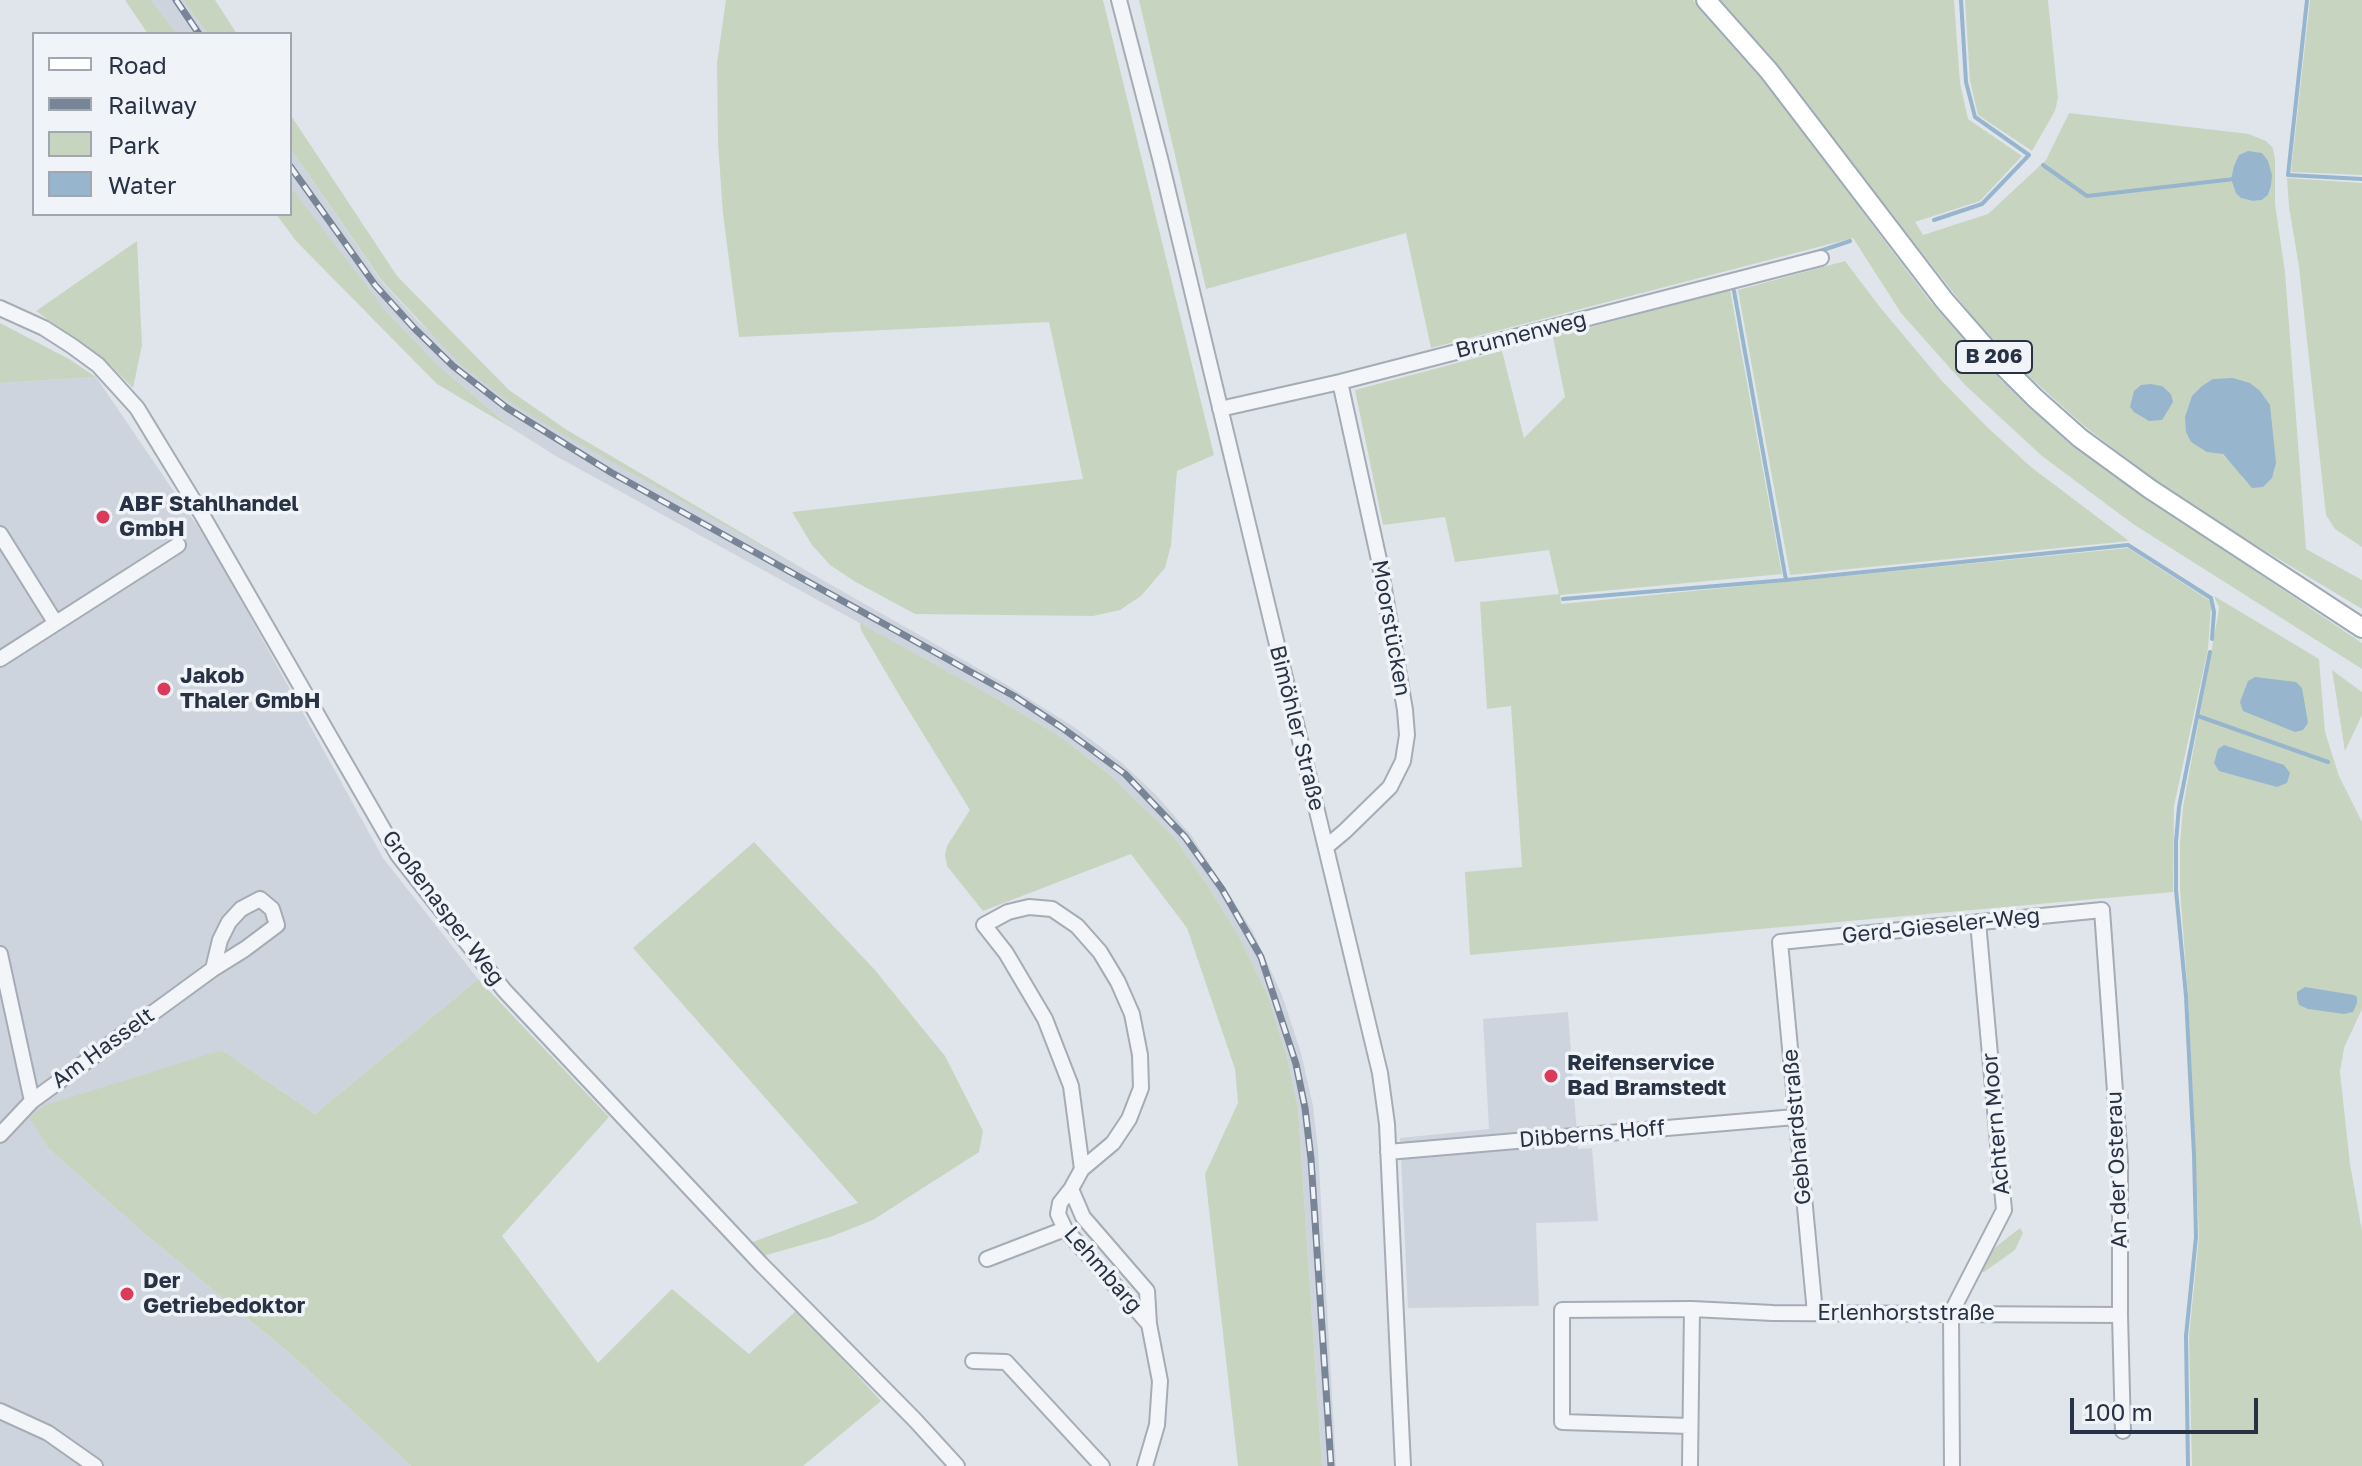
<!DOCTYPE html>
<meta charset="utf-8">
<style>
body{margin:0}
#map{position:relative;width:2362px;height:1466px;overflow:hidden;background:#e0e5eb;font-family:"Golos Text",sans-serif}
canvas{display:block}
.legend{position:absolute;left:32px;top:32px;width:260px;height:184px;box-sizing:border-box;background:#f0f4f8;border:2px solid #a0a7b0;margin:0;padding:10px 14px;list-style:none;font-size:24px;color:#273344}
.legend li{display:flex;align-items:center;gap:16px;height:40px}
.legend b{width:40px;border:2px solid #a0a7b0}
.scale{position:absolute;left:2070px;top:1398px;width:188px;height:36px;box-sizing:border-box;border:4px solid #273344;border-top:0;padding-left:10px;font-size:24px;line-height:28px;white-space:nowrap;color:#273344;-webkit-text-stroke:6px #f0f4f8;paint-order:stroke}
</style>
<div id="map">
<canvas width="2362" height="1466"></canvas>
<ul class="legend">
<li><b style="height:10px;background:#fff"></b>Road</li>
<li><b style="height:10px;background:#788596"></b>Railway</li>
<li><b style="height:22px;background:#c7d5c0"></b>Park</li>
<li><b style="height:22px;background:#98b5ce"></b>Water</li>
</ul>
<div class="scale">100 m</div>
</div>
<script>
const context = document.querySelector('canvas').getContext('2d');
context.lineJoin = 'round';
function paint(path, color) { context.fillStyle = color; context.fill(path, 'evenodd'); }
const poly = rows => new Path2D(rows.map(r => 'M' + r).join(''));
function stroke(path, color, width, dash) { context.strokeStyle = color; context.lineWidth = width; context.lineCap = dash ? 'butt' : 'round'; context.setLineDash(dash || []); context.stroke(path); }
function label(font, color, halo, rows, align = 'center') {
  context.font = font + ' "Golos Text",sans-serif'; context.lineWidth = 7; context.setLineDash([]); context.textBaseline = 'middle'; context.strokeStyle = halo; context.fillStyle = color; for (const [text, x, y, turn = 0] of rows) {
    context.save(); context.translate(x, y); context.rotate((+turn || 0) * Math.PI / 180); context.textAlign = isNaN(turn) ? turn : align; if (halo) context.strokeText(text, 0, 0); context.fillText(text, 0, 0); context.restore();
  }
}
paint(poly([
 [151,0,183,0,208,34,177,34],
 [290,148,382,282,420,323,506,400,1002,682,1074,727,1122,763,1156,795,1191,835,1252,930,1282,995,1301,1053,1313,1106,1318,1149,1336,1466,1322,1466,1298,1108,1287,1057,1269,998,1239,936,1207,884,1174,837,1109,774,1061,737,994,697,554,455,513,429,439,366,385,310,358,278,290,186],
 [96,377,211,546,383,858,478,979,315,1114,222,1050,30,1117,48,1148,145,1234,293,1356,411,1466,0,1466,0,383],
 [1568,1012,1578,1149,1592,1148,1598,1221,1536,1223,1539,1306,1408,1308,1400,1138,1489,1129,1483,1019]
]), '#ced4dd');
paint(poly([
 [125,0,151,0,177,34,148,34],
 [183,0,215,0,237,34,208,34],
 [726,0,1103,0,1214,455,1177,471,1171,545,1165,568,1141,596,1120,610,1093,616,915,614,854,581,830,565,812,545,792,512,1083,479,1049,322,739,337,723,214,718,144,717,63],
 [1139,0,1693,0,1758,73,1929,300,2001,380,2083,453,2127,485,2362,643,2362,669,2133,524,2042,456,1965,385,1901,313,1853,238,1431,348,1406,233,1206,289],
 [1717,0,1954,0,1960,83,1968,119,2022,156,1980,201,1915,222,1923,235,1988,214,2046,160,2069,113,2249,134,2266,141,2273,148,2275,160,2275,204,2285,272,2306,549,2362,580,2362,609,2207,516,2152,478,2083,425,2032,379,1978,324,1761,48],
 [2249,151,2271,186,2268,195,2262,200,2253,201,2241,198,2231,180,2234,166,2240,155],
 [2202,386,2246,483,2240,472,2222,454],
 [1965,0,2048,0,2058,98,2055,111,2032,151,1978,115,1970,81],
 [2310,0,2362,0,2362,175,2291,172],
 [290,114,397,276,509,390,567,430,817,577,564,435,506,400,459,363,382,281,290,148],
 [2287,178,2362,183,2362,547,2335,529,2326,515,2299,267,2289,207],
 [290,186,385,310,439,366,513,429,437,384,296,241,276,214,290,214],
 [137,241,142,345,133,388,105,360,36,311],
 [1845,261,1879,306,1941,380,1987,427,2031,467,2129,541,1790,575,1738,290],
 [1730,290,1782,574,1560,595,1561,604,2128,548,2209,600,2211,606,2208,649,2174,806,2173,892,1470,955,1465,872,1522,867,1511,706,1487,709,1480,602,1559,594,1549,550,1455,562,1445,517,1383,525,1355,390,1502,351,1524,438,1565,397,1553,337],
 [0,323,69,359,96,377,0,383],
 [2214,596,2319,659,2325,732,2339,776,2362,822,2362,1009,2344,1048,2340,1072,2350,1164,2362,1231,2362,1466,2192,1466,2189,1337,2199,1236,2188,996,2180,889,2180,844,2183,807,2218,615,2219,607],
 [860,623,994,697,1061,737,1109,774,1174,837,1207,884,1239,936,1269,998,1287,1057,1298,1108,1322,1466,1238,1466,1205,1174,1238,1103,1235,1069,1187,928,1131,854,983,911,947,866,945,855,947,846,970,810,898,693,861,630],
 [2332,670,2362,692,2362,715,2345,751],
 [754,842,874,969,945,1056,983,1131,979,1152,873,1220,830,1237,763,1256,750,1243,858,1203,633,948],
 [478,979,609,1117,502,1236,598,1363,672,1289,749,1354,797,1310,881,1401,803,1466,411,1466,293,1356,145,1234,48,1148,29,1117,46,1105,222,1050,315,1114],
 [2020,1228,2023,1233,2015,1250,1984,1272,1977,1270,1984,1256]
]), '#c7d5c0');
paint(poly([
 [2248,151,2262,153,2268,161,2272,175,2271,186,2268,195,2262,200,2253,201,2241,198,2236,193,2231,179,2234,166,2239,155],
 [2233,378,2250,383,2260,391,2270,405,2276,463,2272,478,2263,487,2252,488,2223,454,2207,452,2191,442,2186,432,2185,417,2192,396,2202,386,2213,379],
 [2151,384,2162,386,2171,394,2173,402,2162,420,2149,421,2134,412,2130,407,2134,391,2141,385],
 [2255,677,2296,682,2302,688,2308,723,2303,730,2295,732,2243,711,2240,702,2248,681],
 [2224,745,2284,765,2290,773,2287,783,2277,787,2219,771,2214,763,2218,749],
 [2305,987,2354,995,2357,997,2357,1003,2353,1012,2344,1014,2308,1009,2299,1005,2297,998,2297,992]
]), '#98b5ce');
stroke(poly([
 [2307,0,2288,175,2362,179],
 [2043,165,2087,196,2234,179],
 [1934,220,1982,204,2029,155,1975,117,1966,82,1961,0],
 [1814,253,1850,241],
 [1734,291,1786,580],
 [1563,599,1786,580,2128,545,2211,598,2214,612,2212,639],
 [2198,716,2328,762],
 [2188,1466,2186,1336,2196,1237,2194,1155,2186,996,2176,890,2176,841,2179,807,2210,652]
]), '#98b5ce', 4);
const minor = poly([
 [1119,0,1161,162,1380,1073,1387,1124,1403,1466],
 [0,308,44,328,72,346,98,365,137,408,201,513,398,855,504,990,761,1264,915,1420,957,1466],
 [1220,409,1340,382,1821,258],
 [0,534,55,622],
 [0,659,178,545],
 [1326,847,1345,831,1390,787,1403,761,1407,735,1405,710,1379,560,1340,382],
 [0,954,32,1101],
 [0,1135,32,1101,213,969,220,940,229,922,241,909,260,899,272,909,277,925,245,949,213,969],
 [1388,1152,1795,1117],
 [1071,1189,1082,1169,1113,1143,1129,1119,1141,1088,1140,1055,1132,1014,1118,982,1100,952,1077,926,1052,909,1029,907,1008,912,984,925,1006,953,1045,1019,1071,1086,1082,1169],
 [987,1259,1065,1229],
 [1815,1313,1780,942,2102,910,2120,1161,2120,1315,2123,1431],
 [973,1361,1006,1362,1102,1466],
 [0,1411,48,1433,95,1466],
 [1690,1426,1562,1422,1562,1310,1692,1309,1773,1313,2120,1315],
 [1145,1466,1157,1425,1160,1381,1149,1324,1147,1291,1083,1217,1071,1189,1060,1203,1058,1214,1065,1229,1149,1324],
 [1690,1466,1692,1309],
 [1952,1466,1951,1313,2004,1210,1978,922]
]);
const major = poly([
 [1706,0,1769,71,1944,300,1992,355,2035,398,2080,438,2150,489,2362,628]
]);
stroke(minor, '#a5acb6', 18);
stroke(major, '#9eaab7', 22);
stroke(minor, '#f3f5f8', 14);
stroke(major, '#fff', 18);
const rail = poly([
 [176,0,199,34],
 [290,166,375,285,414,328,453,366,507,408,612,473,1014,696,1061,727,1125,774,1185,837,1222,889,1261,957,1296,1064,1305,1108,1311,1159,1331,1466]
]);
stroke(rail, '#788596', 7);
stroke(rail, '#f0f4f8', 4, [12]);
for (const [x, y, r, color] of [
 [103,517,8,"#db3a5a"],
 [164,689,8,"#db3a5a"],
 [1551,1076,8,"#db3a5a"],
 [127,1294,8,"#db3a5a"]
]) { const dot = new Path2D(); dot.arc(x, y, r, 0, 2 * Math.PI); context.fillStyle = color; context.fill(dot); stroke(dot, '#f0f4f8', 3); }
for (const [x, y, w] of [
 [1994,357,76]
]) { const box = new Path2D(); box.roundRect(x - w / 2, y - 16, w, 32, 6); context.fillStyle = '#f0f4f8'; context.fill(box); stroke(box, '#273344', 2); }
label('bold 20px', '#273344', null, [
 ["B 206",1994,357]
]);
label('22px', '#273344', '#f0f4f8', [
 ["Brunnenweg",1521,335,-14],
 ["Moorstücken",1391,628,80],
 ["Bimöhler Straße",1297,728,76],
 ["Großenasper Weg",443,908,53],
 ["Gerd-Gieseler-Weg",1941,926,-6],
 ["Am Hasselt",103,1048,-36],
 ["Achtern Moor",1996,1124,-95],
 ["Gebhardstraße",1797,1127,-95],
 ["Dibberns Hoff",1592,1134,-5],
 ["An der Osterau",2117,1170,-92],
 ["Lehmbarg",1103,1270,49],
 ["Erlenhorststraße",1906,1313]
]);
label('bold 22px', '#273344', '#f0f4f8', [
 ["ABF Stahlhandel",119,504],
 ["GmbH",119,529],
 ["Jakob",180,676],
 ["Thaler GmbH",180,701],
 ["Reifenservice",1567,1063],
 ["Bad Bramstedt",1567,1088],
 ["Der",143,1281],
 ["Getriebedoktor",143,1306]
], 'left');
</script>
